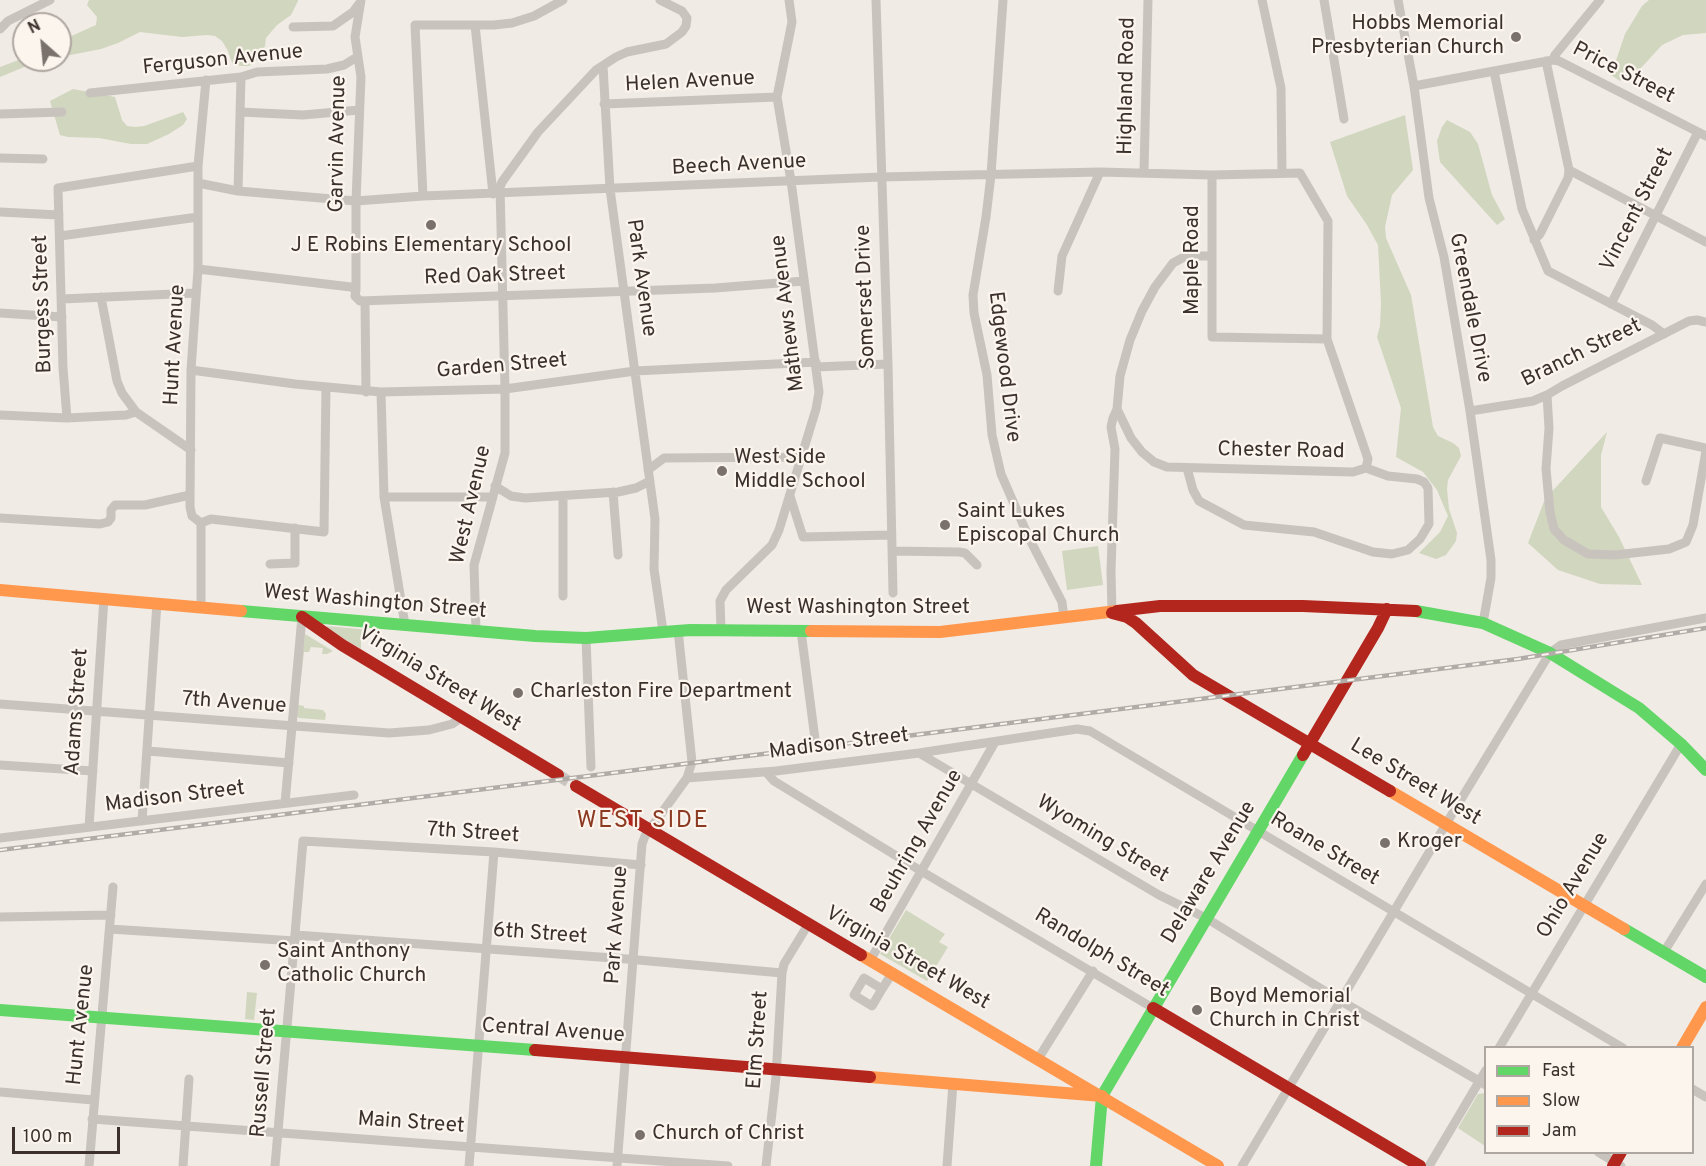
<!DOCTYPE html>
<style>
body{margin:0}
#map{position:relative;width:1706px;height:1166px;overflow:hidden;background:#f0ebe5;font-family:Overpass,sans-serif}
canvas{display:block}
.legend{position:absolute;left:1484px;top:1046px;width:210px;height:108px;box-sizing:border-box;background:#fbf5ee;border:2px solid #aea6a0;margin:0;padding:8px 10px;list-style:none;font-size:18px;color:#3b302b}
.legend li{display:flex;align-items:center;gap:12px;height:30px}
.legend b{width:30px;border:2px solid #aea6a0}
.north{position:absolute;left:12px;top:12px;width:60px;height:60px;box-sizing:border-box;background:#fbf5ee;border:2px solid #aea6a0;border-radius:50%;rotate:333deg;font-size:16px;font-weight:700;line-height:24px;text-align:center;color:#3b302b}
.north::after{content:'';display:block;margin:auto;width:21px;height:27px;background:#7a716c;clip-path:polygon(50% 0,100% 100%,50% 72%,0 100%)}
.scale{position:absolute;left:12px;top:1127px;width:108px;height:27px;box-sizing:border-box;border:3px solid #3b302b;border-top:0;padding-left:8px;font-size:18px;line-height:21px;white-space:nowrap;color:#3b302b;-webkit-text-stroke:4px #fbf5ee;paint-order:stroke}
</style>
<div id="map">
<canvas width="1706" height="1166"></canvas>
<ul class="legend">
<li><b style="height:8px;background:#63d668"></b>Fast</li>
<li><b style="height:8px;background:#ff974d"></b>Slow</li>
<li><b style="height:8px;background:#b3261e"></b>Jam</li>
</ul>
<div class="north">N</div>
<div class="scale">100 m</div>
</div>
<script>
const context = document.querySelector('canvas').getContext('2d');
context.lineJoin = 'round';
function paint(path, color) { context.fillStyle = color; context.fill(path, 'evenodd'); }
const poly = rows => new Path2D(rows.map(r => 'M' + r).join(''));
function stroke(path, color, width, dash) { context.strokeStyle = color; context.lineWidth = width; context.lineCap = dash ? 'butt' : 'round'; context.setLineDash(dash || []); context.stroke(path); }
function label(font, color, halo, rows, align = 'center') {
  context.font = font + ' Overpass,sans-serif'; context.lineWidth = 4.5; context.setLineDash([]); context.textBaseline = 'middle'; context.strokeStyle = halo; context.fillStyle = color; for (const [text, x, y, turn = 0] of rows) {
    context.save(); context.translate(x, y); context.rotate((+turn || 0) * Math.PI / 180); context.textAlign = isNaN(turn) ? turn : align; if (halo) context.strokeText(text, 0, 0); context.fillText(text, 0, 0); context.restore();
  }
}
paint(poly([
 [89,0,298,0,298,1,291,15,277,25,266,38,265,46,256,61,249,66,241,66,233,65,227,49,222,41,215,36,207,35,182,37,140,32,118,43,101,49,60,57,60,41,96,25,97,17,87,5],
 [1649,0,1706,0,1706,33,1683,35,1662,45,1640,69,1620,81,1611,75,1625,34,1642,6],
 [24,58,24,60,41,60,0,77,0,67],
 [73,89,115,97,122,120,127,126,135,127,144,126,183,112,187,119,183,125,169,134,147,144,131,144,99,138,68,137,60,135,50,101],
 [1405,115,1413,170,1392,195,1385,227,1386,238,1411,295,1433,427,1438,436,1453,443,1459,448,1461,456,1448,480,1447,489,1449,509,1457,533,1456,541,1446,555,1436,559,1419,553,1440,532,1448,516,1437,490,1423,472,1396,457,1401,408,1377,337,1380,326,1381,303,1378,245,1367,225,1347,196,1330,142],
 [1447,120,1470,132,1478,144,1492,195,1505,219,1497,225,1440,162,1437,141,1442,127],
 [1607,432,1601,455,1601,507,1619,537,1642,585,1600,584,1558,570,1528,543,1545,499],
 [1098,546,1103,585,1067,590,1062,551],
 [327,626,369,630,361,638,361,649,326,628],
 [305,634,333,651,327,654,322,654,323,648,311,647,309,652,304,652,298,705,304,706,304,708,323,710,326,714,325,720,299,718,296,716],
 [906,910,945,934,939,942,948,947,927,981,880,954],
 [247,992,257,993,254,1020,245,1019],
 [1485,1093,1486,1093,1485,1146,1458,1128,1478,1094]
]), '#d1d6bf');
stroke(poly([
 [558,775,576,786]
]), '#ccc6c0', 12, [12, 6]);
stroke(poly([
 [876,0,888,364,893,593],
 [1003,0,991,175,986,217,973,295,974,313,987,375,992,435,1001,474,1029,538,1062,602,1064,618],
 [1262,0,1281,88,1282,173],
 [1324,0,1344,119],
 [1398,0,1414,86,1429,198,1444,257,1470,411,1491,560,1491,578,1483,623],
 [475,25,493,194],
 [293,27,333,26,353,12,359,4],
 [0,29,8,21,50,0],
 [1553,60,1555,55,1600,0],
 [603,66,610,189,655,519,654,569,663,631],
 [1494,71,1522,209,1548,271,1652,325,1664,334],
 [1414,86,1553,60,1559,61,1706,136],
 [90,93,241,77,257,72,327,69,344,65,357,57],
 [604,104,777,97],
 [240,112,303,115,359,110],
 [0,114,62,112],
 [0,158,43,159],
 [1569,170,1706,242],
 [1144,172,1148,0],
 [1212,175,1212,337,1327,339],
 [198,183,238,191,356,201,423,196,881,177,1100,172,1212,175,1300,173,1328,221,1327,339,1368,459,1366,468],
 [238,191,241,77],
 [423,196,415,25,494,25,512,23,534,16,563,0],
 [0,212,59,215],
 [60,236,198,217],
 [1534,240,1540,234,1568,178,1569,170,1546,61],
 [198,269,351,287,356,290,355,296,360,301,715,288,804,281],
 [356,290,356,201,361,77,355,37,361,0],
 [1058,291,1062,256,1100,172],
 [101,297,117,381,122,393,136,412,191,450],
 [62,299,196,293],
 [365,301,366,392],
 [1611,304,1698,132],
 [0,313,62,317],
 [816,367,888,364],
 [191,370,295,384,381,392,505,389,635,371,816,362],
 [381,392,384,497,405,625],
 [1547,395,1549,428,1546,469,1550,512,1554,529,1564,540,1588,554,1615,555,1669,549,1686,542,1693,525,1706,451],
 [1117,409,1131,438,1142,452,1154,462,1167,467,1353,472,1366,468],
 [1470,411,1533,401,1547,395,1562,386,1689,321,1697,320,1706,322],
 [0,415,67,418,126,415,136,412],
 [67,418,63,368,58,188,198,166],
 [1187,468,1193,490,1199,501,1244,525,1314,532,1373,552,1392,554,1408,550,1420,539,1429,524,1428,488,1424,482,1417,479,1388,476,1366,468],
 [648,470,664,458,801,457],
 [1646,481,1660,438,1706,448],
 [495,486,511,496,525,498,618,492,636,488,650,481],
 [613,492,618,555],
 [563,496,563,596],
 [790,496,803,537,891,535],
 [384,497,491,497],
 [0,518,100,524,108,522,111,518,111,510,115,505,145,505,190,495],
 [201,523,211,519,324,532,326,387],
 [892,551,959,552,965,553,977,565],
 [270,564,295,563,295,528],
 [201,608,201,523,192,516,190,507,191,370,198,269,198,166,206,80],
 [1112,613,1111,571,1115,449,1111,427,1113,418,1117,409,1120,376,1130,340,1142,311,1155,287,1173,263,1186,256,1212,256],
 [721,629,720,601,726,590,772,545,779,530,816,409,819,392,791,181,777,97,792,22,789,0],
 [476,631,474,565,505,453,505,389,500,187,502,182,538,132,596,70,616,57,627,52,666,44,682,32,686,26,687,18,682,11,660,0],
 [801,631,815,739],
 [586,638,591,767],
 [0,704,389,733,429,730,452,724,462,717],
 [148,751,289,763],
 [919,753,1159,895,1206,918,1341,1001,1486,1085],
 [0,765,93,771],
 [766,772,774,781,921,871,1153,1008],
 [687,778,776,771,919,753,1077,729,1090,731,1623,1048],
 [285,803,302,617],
 [142,821,157,603],
 [89,827,104,598],
 [0,838,354,795],
 [0,917,111,915],
 [110,929,295,941],
 [296,935,627,959,782,973],
 [1664,952,1706,884],
 [871,959,995,742],
 [882,989,864,978,854,995,872,1006,882,989,893,972],
 [1499,1048,1681,744],
 [1038,1059,1093,971],
 [1692,1089,1706,1097],
 [0,1092,93,1100],
 [92,1119,728,1166],
 [1598,1152,1621,1166],
 [89,1166,113,887],
 [183,1166,189,1079],
 [275,1166,303,841,494,852,641,865],
 [469,1166,494,852],
 [617,1166,642,844,645,836,687,778,692,762,678,630],
 [766,1166,776,1077,782,973,784,964,809,923],
 [947,1166,953,1083],
 [1242,1166,1446,824,1550,653,1561,645,1706,618],
 [1429,1166,1486,1070]
]), '#c9c3be', 9);
stroke(poly([
 [241,611,535,636,586,638,690,630,811,631],
 [1416,611,1483,623,1550,653,1639,708,1681,744,1706,770],
 [1624,929,1706,977],
 [0,1010,535,1050],
 [1096,1166,1102,1096,1303,755]
]), '#63d668', 12);
stroke(poly([
 [0,590,241,611],
 [811,631,940,632,1117,611],
 [1390,791,1624,929],
 [861,955,1218,1166],
 [1682,1048,1706,1007],
 [870,1077,1102,1096]
]), '#ff974d', 12);
stroke(poly([
 [1117,611,1160,606,1303,606,1416,611],
 [1112,613,1127,617,1136,623,1193,675,1390,791],
 [302,617,342,645,558,775],
 [1303,755,1378,628,1387,609],
 [576,786,861,955],
 [1153,1008,1420,1166],
 [535,1050,870,1077],
 [1613,1166,1621,1152]
]), '#b3261e', 12);
const rail = poly([
 [0,850,1518,659,1706,628]
]);
stroke(rail, '#b1aca8', 4.5);
stroke(rail, '#fbf5ee', 2, [7]);
for (const [x, y, r, color] of [
 [1516,37,6,"#7a716c"],
 [431,225,6,"#7a716c"],
 [722,471,6,"#7a716c"],
 [945,525,6,"#7a716c"],
 [518,693,6,"#7a716c"],
 [1385,843,6,"#7a716c"],
 [265,965,6,"#7a716c"],
 [1197,1010,6,"#7a716c"],
 [640,1135,6,"#7a716c"]
]) { const dot = new Path2D(); dot.arc(x, y, r, 0, 2 * Math.PI); context.fillStyle = color; context.fill(dot); stroke(dot, '#fbf5ee', 2); }
label('21px', '#3b302b', '#fbf5ee', [
 ["Hobbs Memorial",1504,25,"right"],
 ["Presbyterian Church",1504,49,"right"],
 ["J E Robins Elementary School",431,247,"center"],
 ["West Side",734,459],
 ["Middle School",734,483],
 ["Saint Lukes",957,513],
 ["Episcopal Church",957,537],
 ["Charleston Fire Department",530,693],
 ["Kroger",1397,843],
 ["Saint Anthony",277,953],
 ["Catholic Church",277,977],
 ["Boyd Memorial",1209,998],
 ["Church in Christ",1209,1022],
 ["Church of Christ",652,1135]
], 'left');
label('21px', '#3b302b', '#fbf5ee', [
 ["Ferguson Avenue",223,61,-6],
 ["Price Street",1623,74,27],
 ["Helen Avenue",690,83,-3],
 ["Highland Road",1128,86,-89],
 ["Garvin Avenue",339,144,-89],
 ["Beech Avenue",739,166,-3],
 ["Vincent Street",1638,210,-63],
 ["Maple Road",1194,260,-90],
 ["Red Oak Street",495,277,-2],
 ["Park Avenue",640,278,82],
 ["Somerset Drive",867,297,-92],
 ["Burgess Street",44,304,-92],
 ["Greendale Drive",1469,308,79],
 ["Mathews Avenue",789,313,-97],
 ["Hunt Avenue",176,345,-87],
 ["Branch Street",1582,354,-26],
 ["Garden Street",502,367,-5],
 ["Edgewood Drive",1003,367,83],
 ["Chester Road",1281,452,1],
 ["West Avenue",472,505,-77],
 ["West Washington Street",375,603,5],
 ["West Washington Street",858,609],
 ["Virginia Street West",439,680,31],
 ["7th Avenue",234,704,4],
 ["Adams Street",78,712,-86],
 ["Madison Street",839,745,-7],
 ["Lee Street West",1415,783,31],
 ["Madison Street",175,798,-7],
 ["7th Street",473,834,4],
 ["Wyoming Street",1102,840,31],
 ["Beuhring Avenue",918,842,-60],
 ["Roane Street",1324,850,31],
 ["Delaware Avenue",1210,873,-59],
 ["Ohio Avenue",1574,886,-59],
 ["Park Avenue",618,925,-86],
 ["6th Street",540,935,4],
 ["Randolph Street",1101,954,31],
 ["Virginia Street West",907,959,30],
 ["Hunt Avenue",82,1025,-84],
 ["Central Avenue",553,1032,4],
 ["Elm Street",759,1040,-86],
 ["Russell Street",265,1073,-85],
 ["Main Street",411,1124,4]
]);
context.letterSpacing = '1.5px';
label('24px', '#8c3b22', '#fbf5ee', [
 ["WEST SIDE",643,822]
]);
context.letterSpacing = '0px';
</script>
